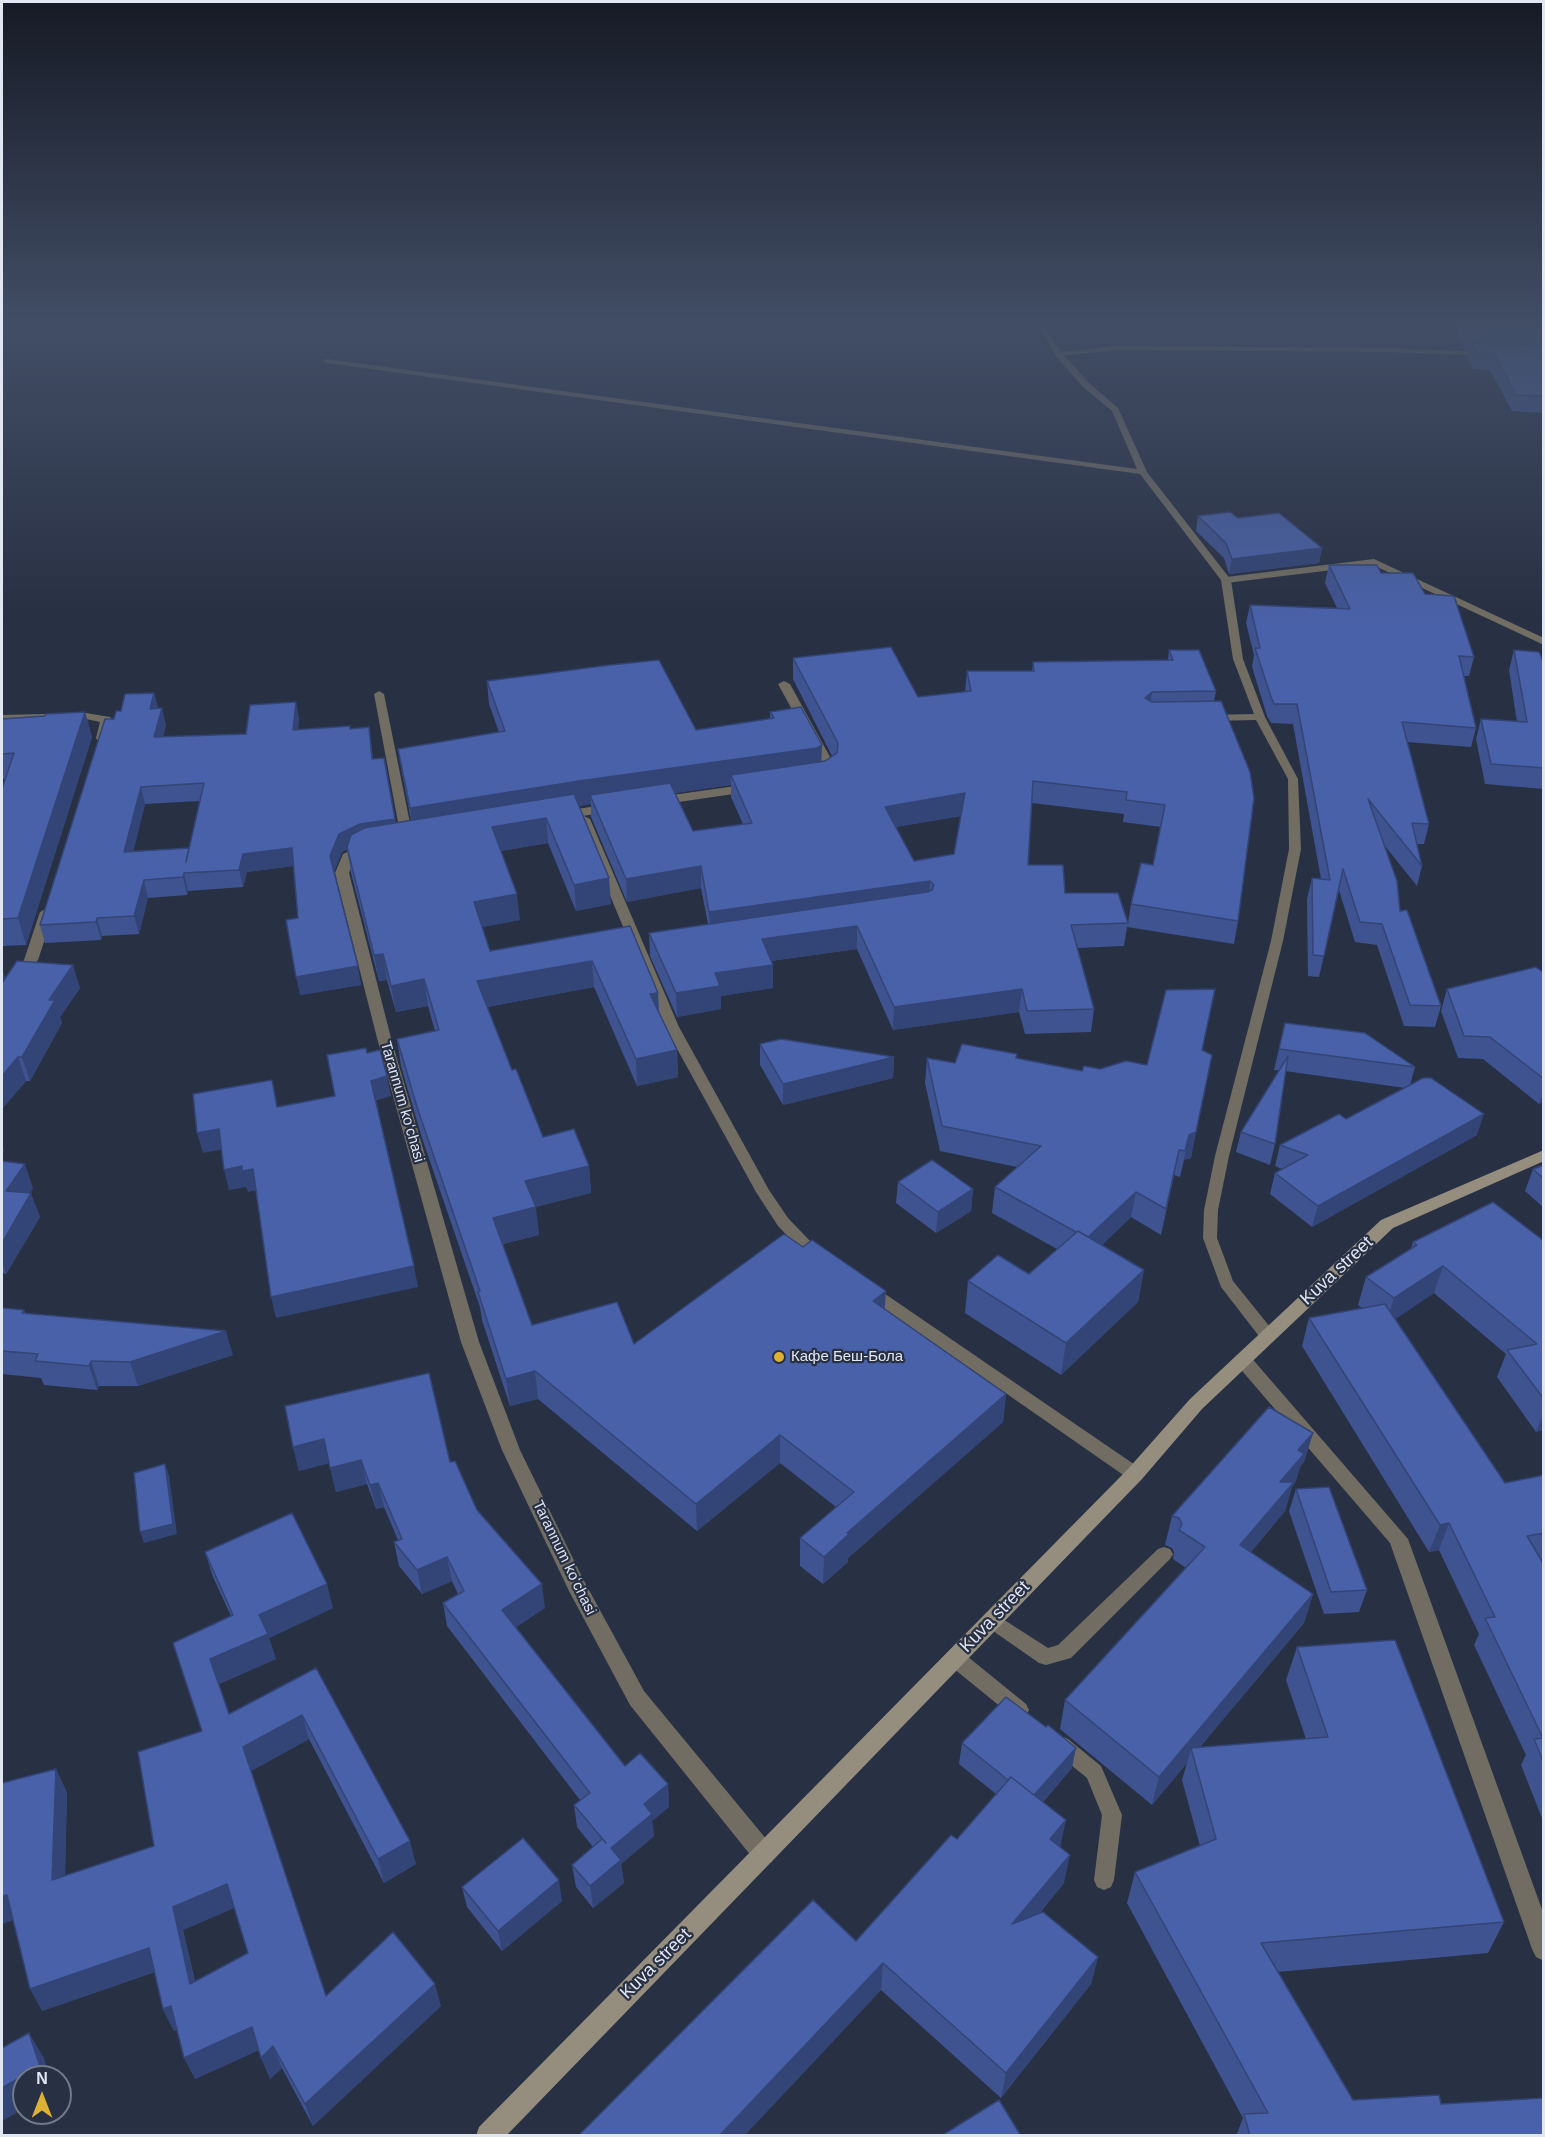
<!DOCTYPE html>
<meta charset="utf-8">
<style>
body{margin:0}
#map{position:relative;width:1545px;height:2137px;overflow:hidden;background:#283043;font-family:Helvetica,sans-serif}
canvas{display:block}
.frame{position:absolute;inset:0;border:3px solid #e1e6f3;pointer-events:none}
.north{position:absolute;left:12px;top:2065px;width:60px;height:60px;box-sizing:border-box;background:#283043;border:2px solid #727989;border-radius:50%;rotate:0deg;font-size:16px;font-weight:700;line-height:24px;text-align:center;color:#e1e6f3}
.north::after{content:'';display:block;margin:auto;width:21px;height:27px;background:#ddb133;clip-path:polygon(50% 0,100% 100%,50% 72%,0 100%)}
</style>
<div id="map">
<canvas width="1545" height="2137"></canvas>
<div class="frame"></div>
<div class="north">N</div>
</div>
<script>
const context = document.querySelector('canvas').getContext('2d');
context.lineJoin = 'round';
const poly = rows => new Path2D(rows.map(r => 'M' + r).join(''));
function paint(path, color) { context.fillStyle = color; context.fill(path, 'evenodd'); }
function stroke(path, color, width, dash) { context.strokeStyle = color; context.lineWidth = width; context.lineCap = dash ? 'butt' : 'round'; context.setLineDash(dash || []); context.stroke(path); }
function label(font, color, halo, rows, align = 'center') {
  context.font = font + ' Helvetica,sans-serif'; context.lineWidth = 4.5; context.setLineDash([]); context.textBaseline = 'middle'; context.strokeStyle = halo; context.fillStyle = color; for (const [text, x, y, turn = 0] of rows) {
    context.save(); context.translate(x, y); context.rotate((+turn || 0) * Math.PI / 180); context.textAlign = isNaN(turn) ? turn : align; if (halo) context.strokeText(text, 0, 0); context.fillText(text, 0, 0); context.restore();
  }
}
paint(poly([
 [1036,323,1042,323,1062,353,1089,383,1118,408,1147,472,1231,580,1243,659,1265,717,1298,779,1301,849,1283,941,1229,1156,1218,1210,1217,1238,1233,1281,1274,1332,1276,1336,1274,1340,1268,1342,1262,1340,1221,1287,1203,1238,1204,1210,1215,1156,1271,941,1289,849,1288,779,1256,720,1208,721,1203,718,1208,715,1254,714,1233,659,1221,580,1140,474,327,363,323,361,327,359,1137,469,1112,411,1083,387,1056,356,1036,323],
 [379,691,384,694,413,838,407,841,401,838,374,694,379,691],
 [584,816,590,819,679,1027,769,1190,788,1218,811,1242,825,1252,828,1256,825,1260,815,1260,801,1250,778,1226,756,1192,665,1027,578,819,584,816],
 [870,1285,875,1287,1141,1469,1144,1474,1141,1479,1135,1481,1129,1479,865,1295,862,1291,865,1287,870,1285],
 [1164,1547,1170,1549,1173,1554,1170,1559,1071,1658,1046,1665,1039,1663,986,1626,983,1620,986,1614,992,1612,1048,1648,1058,1645,1158,1549,1164,1547],
 [955,1650,962,1652,1026,1704,1029,1710,1026,1716,1019,1719,1012,1716,948,1664,946,1658,948,1652,955,1650],
 [1061,1736,1068,1739,1101,1766,1122,1815,1114,1880,1111,1887,1104,1890,1097,1887,1094,1880,1102,1815,1087,1778,1054,1751,1051,1745,1054,1739,1061,1736]
]), '#716d62');
paint(poly([
 [1116,346,1388,348,1490,352,1494,354,1490,356,1388,352,1116,350,1059,356,1055,354,1059,352,1116,346],
 [1374,559,1544,638,1544,645,1373,565,1226,583,1221,580,1226,577,1374,559],
 [784,681,790,684,835,766,836,771,828,779,820,779,818,776,824,770,823,766,778,684,784,681],
 [86,713,110,717,112,719,106,741,98,741,96,738,100,722,86,719,2,721,2,715,86,713],
 [750,784,756,788,754,791,658,805,652,801,658,797,750,784],
 [611,804,617,808,615,811,563,819,557,815,563,811,611,804],
 [365,844,371,848,354,859,349,873,391,1038,479,1342,520,1450,583,1579,644,1691,772,1846,775,1854,772,1862,764,1865,756,1862,630,1705,569,1591,502,1450,461,1342,377,1038,335,873,343,854,365,844],
 [47,908,54,912,38,960,7,1005,2,1006,2,992,24,960,40,912,47,908],
 [1243,1353,1249,1355,1408,1539,1544,1915,1544,1961,1536,1957,1532,1949,1390,1543,1237,1365,1234,1360,1237,1355,1243,1353]
]), '#716d62');
paint(poly([
 [1544,1150,1544,1161,1393,1228,1202,1409,1142,1479,506,2136,476,2136,479,2127,1128,1469,1190,1399,1381,1220,1544,1150]
]), '#958e7e');
paint(poly([
 [1454,323,1544,323,1544,413,1512,411,1490,370,1473,369,1468,358,1470,350,1465,350],
 [1198,516,1238,518,1322,548,1319,563,1229,574,1224,558,1196,531],
 [1329,565,1381,573,1425,594,1474,657,1469,676,1464,676,1476,728,1471,747,1407,742,1429,824,1424,844,1417,844,1422,866,1417,886,1385,846,1400,911,1441,1006,1435,1027,1404,1026,1377,945,1355,942,1339,890,1319,977,1308,976,1307,899,1312,878,1321,879,1293,724,1271,723,1267,716,1252,667,1254,655,1246,623,1250,605,1337,608,1325,583],
 [1169,650,1216,691,1214,701,1238,921,1234,944,1127,927,1124,946,1077,948,1094,1009,1091,1032,1025,1034,1019,1012,893,1030,857,949,771,961,773,988,721,996,721,1009,677,1017,650,956,649,933,708,924,701,888,627,902,591,817,591,804,579,806,611,904,576,911,548,843,501,851,520,920,482,927,490,951,630,926,658,993,659,1013,677,1050,678,1077,637,1086,594,987,487,1007,512,1070,543,1137,589,1166,591,1193,535,1207,539,1235,503,1244,532,1325,634,1344,885,1309,1006,1394,1003,1422,848,1558,848,1562,823,1584,800,1566,800,1538,836,1507,780,1463,697,1531,538,1399,510,1406,482,1320,480,1307,422,1138,401,1066,397,1039,435,1031,428,1006,396,1012,387,980,379,981,351,873,347,849,342,852,334,872,361,985,300,995,298,918,293,866,247,872,243,887,188,891,187,895,148,898,139,934,102,936,101,940,45,943,40,925,121,711,154,693,158,708,166,725,163,737,246,734,299,718,298,730,350,729,369,727,373,759,396,823,411,820,402,773,398,749,499,732,489,704,487,681,696,730,770,719,770,712,822,762,825,761,832,756,793,679,793,658,918,697,965,692,967,671,1032,671,1033,662,1168,660],
 [731,785,731,797,743,824,693,831,675,793],
 [200,801,189,848,133,851,145,804],
 [1032,803,1124,814,1123,822,1161,827,1153,865,1131,904,1128,923,1065,893,1028,865],
 [961,816,954,854,914,861,896,827],
 [1514,650,1544,664,1544,789,1485,784,1476,739,1481,719,1517,722,1509,670],
 [85,712,92,737,26,945,2,946,2,789,5,779,2,779,2,719,45,716],
 [2,968,5,978,80,988,60,1017,62,1023,30,1081,26,1081,2,1109],
 [1544,973,1544,1102,1539,1104,1483,1059,1458,1058,1441,1011,1447,989],
 [1285,1023,1415,1067,1410,1085,1477,1135,1312,1227,1270,1194,1275,1173,1282,1169,1275,1166,1280,1145,1346,1119,1405,1088,1285,1071,1275,1144,1270,1165,1236,1152,1241,1132,1279,1070,1274,1070],
 [760,1044,894,1057,893,1078,783,1105,760,1065],
 [1203,1050,1191,1158,1184,1160,1180,1177,1174,1175,1161,1235,1131,1217,1102,1245,1144,1270,1138,1302,1061,1375,965,1313,968,1281,1029,1274,1057,1249,992,1213,995,1187,1017,1167,940,1151,925,1083,927,1058,955,1063,1017,1054,1017,1058,1082,1071,1147,1065],
 [2,1161,33,1188,30,1193,40,1217,6,1274,2,1273],
 [1544,1165,1544,1208,1525,1191,1533,1169],
 [898,1182,973,1189,971,1211,936,1233,896,1203],
 [1544,1241,1544,1430,1536,1432,1497,1377,1506,1354,1434,1293,1395,1319,1505,1483,1544,1475,1544,1558,1540,1559,1544,1565,1544,1823,1521,1765,1526,1755,1474,1645,1479,1634,1439,1550,1429,1552,1302,1346,1309,1318,1362,1308,1358,1305,1366,1277,1411,1249,1413,1242],
 [2,1308,24,1310,25,1313,233,1355,138,1386,99,1386,97,1390,44,1385,41,1378,2,1374],
 [1313,1433,1304,1462,1300,1467,1295,1483,1292,1487,1285,1511,1251,1552,1313,1594,1304,1623,1200,1747,1306,1739,1286,1680,1297,1647,1504,1922,1488,1953,1277,1972,1353,2100,1441,2104,1544,2136,1236,2136,1243,2118,1127,1903,1135,1872,1200,1846,1182,1780,1187,1763,1152,1805,1060,1729,1065,1700,1186,1568,1173,1559,1174,1552,1172,1548,1165,1545,1172,1516],
 [293,1447,450,1462,477,1510,545,1608,516,1627,625,1766,668,1784,669,1807,652,1821,654,1836,621,1864,624,1883,593,1908,576,1887,572,1865,593,1847,577,1827,574,1805,580,1800,447,1626,443,1603,458,1594,452,1581,422,1594,399,1566,394,1542,398,1540,384,1507,376,1509,367,1484,336,1492,329,1463,299,1471],
 [1296,1489,1367,1590,1359,1612,1324,1614,1289,1511],
 [205,1552,333,1608,269,1638,276,1659,219,1684,229,1714,316,1668,416,1864,384,1883,309,1739,251,1771,326,1996,441,2006,313,2126,282,2068,270,2079,259,2050,195,2079,177,2030,174,2031,163,2009,155,1972,42,2011,13,1920,56,1769,67,1793,65,1876,154,1846,202,1731,231,1616,213,1577],
 [234,1908,248,1953,195,1981,183,1930],
 [962,1743,1072,1768,1043,1802,1061,1847,1064,1883,1039,1914,1098,1957,1091,1984,1001,2098,881,1990,744,2136,578,2136,856,1941,957,1839,996,1794,959,1764],
 [462,1887,562,1901,502,1951,467,1907]
]), '#3f5390');
paint(poly([
 [1322,548,1319,563,1229,574,1232,559],
 [1152,692,1149,713,1145,698],
 [154,693,158,709,150,709],
 [296,702,299,718,296,747,293,730],
 [162,708,166,725,158,754,154,737],
 [85,712,92,737,26,945,18,918],
 [822,745,821,769,731,775,731,785,594,804,590,795,591,804,414,833,410,808,579,781],
 [141,787,145,804,129,870,124,852],
 [965,793,964,815,884,829,885,807],
 [546,818,548,843,495,852,492,827],
 [395,819,398,836,363,842,342,852,333,874,330,856,339,834,360,824],
 [292,848,295,866,247,872,243,887,239,870,243,854],
 [701,866,701,888,627,902,626,879],
 [184,873,188,891,187,895,183,877],
 [609,878,611,904,576,911,574,885],
 [144,880,148,898,139,934,134,916],
 [930,881,929,904,710,935,709,912],
 [517,894,520,920,477,928,474,902],
 [97,918,102,936,101,940,96,922],
 [857,926,857,949,762,962,762,939],
 [383,954,387,980,379,981,374,955],
 [592,961,594,987,481,1008,477,981],
 [73,965,80,988,60,1017,62,1023,30,1081,22,1057,49,1000],
 [773,965,773,988,721,996,721,1009,677,1017,676,993,715,973],
 [358,966,361,985,300,995,296,977],
 [2,968,6,982,2,989],
 [424,979,428,1006,396,1012,391,986],
 [1022,989,1019,1012,893,1030,894,1007],
 [658,993,659,1019,650,994],
 [677,1050,678,1077,637,1086,636,1059],
 [1212,1055,1191,1158,1184,1160,1180,1177,1189,1135],
 [18,1057,26,1081,2,1109,2,1076],
 [894,1057,893,1078,783,1105,783,1084],
 [387,1076,391,1096,375,1101,371,1081],
 [1544,1091,1544,1102,1539,1104],
 [1484,1114,1477,1135,1312,1227,1318,1206],
 [219,1129,224,1149,203,1153,197,1133],
 [2,1144,4,1151,2,1155],
 [1179,1150,1174,1175,1161,1235,1166,1209],
 [25,1164,33,1188,14,1215,6,1191],
 [242,1166,253,1169,258,1190,248,1192,246,1187,229,1190,224,1170],
 [589,1166,591,1193,529,1208,525,1181],
 [973,1189,971,1211,936,1233,938,1212],
 [1136,1192,1131,1217,1083,1264,1087,1238],
 [31,1193,40,1217,6,1274,2,1261,2,1243],
 [536,1207,539,1235,497,1245,493,1218],
 [414,1266,418,1287,276,1318,271,1297],
 [1443,1266,1434,1293,1385,1326,1394,1298],
 [1144,1270,1138,1302,1061,1375,1066,1343],
 [886,1291,884,1319,873,1301],
 [226,1331,233,1355,138,1386,130,1362],
 [91,1361,99,1386,97,1390,89,1366],
 [535,1371,538,1399,510,1406,506,1379],
 [1006,1394,1003,1422,848,1558,848,1562,823,1584,824,1557,847,1533],
 [1544,1413,1544,1430,1536,1432],
 [1313,1433,1304,1462,1300,1467,1295,1483,1292,1487,1285,1511,1232,1575,1240,1545,1280,1482,1298,1450],
 [780,1435,780,1463,697,1531,696,1504],
 [324,1439,330,1463,299,1471,293,1447],
 [361,1460,367,1484,336,1492,330,1468],
 [165,1464,169,1475,177,1534,144,1543,140,1532],
 [378,1483,384,1507,376,1509,370,1485],
 [1449,1523,1439,1550,1429,1552,1440,1525],
 [447,1557,452,1581,422,1594,417,1570],
 [327,1584,333,1608,269,1638,276,1659,218,1684,210,1659,259,1615],
 [542,1584,545,1608,506,1633,502,1610],
 [1313,1594,1304,1623,1193,1755,1191,1748,1187,1763,1152,1805,1159,1777],
 [302,1715,309,1739,251,1771,243,1747],
 [1076,1748,1072,1768,1027,1819,1031,1799],
 [56,1769,67,1793,64,1903,52,1880],
 [668,1784,669,1807,652,1821,654,1836,621,1864,624,1883,593,1908,590,1886,611,1848,644,1804],
 [1066,1820,1060,1848,1050,1839],
 [410,1841,416,1864,384,1883,378,1859],
 [1070,1855,1064,1883,1007,1952,1012,1924],
 [559,1880,562,1901,502,1951,498,1931],
 [227,1884,236,1907,183,1930,200,2006,190,1984,173,1907],
 [7,1895,19,1918,2,1924,2,1896],
 [149,1948,160,1970,42,2011,30,1989],
 [1098,1957,1091,1984,1001,2098,1006,2073],
 [883,1963,881,1990,744,2136,719,2136],
 [435,1984,441,2006,313,2126,305,2104],
 [171,2006,181,2028,174,2031,163,2009],
 [252,2027,261,2049,195,2079,184,2058],
 [29,2033,44,2058,50,2077,24,2077,24,2109,2,2121,2,2088],
 [273,2046,282,2068,270,2079,261,2058]
]), '#334476');
const building = poly([
 [1464,323,1544,323,1544,338,1469,334,1464,323],
 [1472,343,1544,346,1544,396,1516,395,1494,354,1477,353,1472,343],
 [1230,512,1238,518,1279,513,1322,548,1232,559,1226,543,1198,516,1230,512],
 [1329,565,1377,565,1381,573,1413,573,1425,594,1454,596,1474,657,1459,656,1476,728,1402,722,1429,824,1412,823,1422,866,1368,799,1397,881,1400,911,1407,910,1441,1006,1410,1005,1382,924,1360,922,1343,869,1324,956,1313,955,1312,878,1330,880,1297,704,1274,704,1271,697,1255,648,1260,648,1250,605,1350,609,1329,565],
 [891,647,918,697,971,691,967,671,1034,671,1033,662,1173,660,1169,650,1199,650,1216,691,1152,692,1145,698,1152,702,1221,701,1250,772,1254,798,1238,921,1131,904,1141,863,1153,865,1165,805,1126,800,1127,792,1033,781,1028,865,1063,865,1065,893,1118,893,1128,923,1071,925,1094,1009,1027,1011,1022,989,894,1007,857,926,762,939,773,965,715,973,720,986,676,993,649,933,927,892,932,890,934,885,930,881,709,912,701,866,626,879,590,795,670,783,693,831,752,823,731,775,825,761,837,753,838,743,793,658,891,647],
 [965,793,954,854,914,861,885,807,965,793],
 [1514,650,1539,652,1544,664,1544,768,1491,764,1481,719,1527,722,1514,650],
 [659,660,696,730,774,718,770,712,801,707,822,745,817,748,579,781,410,808,398,749,505,731,487,681,610,665,659,660],
 [154,693,150,709,162,708,154,737,246,734,250,705,296,702,293,730,350,726,350,729,369,727,372,759,384,758,395,819,360,824,339,834,330,856,358,966,296,977,286,920,298,918,292,848,243,854,239,870,184,873,183,877,144,880,134,916,97,918,96,922,40,925,105,719,114,719,116,711,121,711,125,694,154,693],
 [204,783,186,862,189,848,124,852,141,787,204,783],
 [85,712,18,918,2,919,2,789,14,753,2,754,2,719,45,716,46,714,85,712],
 [574,794,609,878,574,885,546,818,492,827,517,894,474,902,490,951,630,926,658,993,650,994,677,1050,636,1059,592,961,477,981,512,1070,516,1069,543,1137,574,1129,589,1166,525,1181,536,1207,493,1218,532,1325,617,1302,634,1344,784,1234,803,1247,812,1240,886,1291,873,1301,1006,1394,847,1533,849,1534,824,1557,800,1538,854,1492,780,1435,696,1504,535,1371,506,1379,478,1292,480,1291,418,1110,397,1039,439,1030,424,979,391,986,383,954,374,955,347,847,351,835,364,828,574,794],
 [17,961,73,965,49,1000,55,1000,22,1057,18,1057,2,1076,2,983,17,961],
 [1536,967,1544,973,1544,1079,1490,1037,1464,1036,1447,989,1536,967],
 [1215,989,1202,1050,1212,1055,1196,1132,1189,1135,1185,1151,1179,1150,1166,1209,1136,1192,1088,1237,1078,1231,1076,1232,995,1187,1041,1146,942,1126,927,1058,955,1063,962,1044,1017,1054,1016,1058,1082,1071,1084,1066,1100,1069,1126,1061,1147,1065,1166,990,1215,989],
 [1285,1023,1365,1033,1415,1067,1279,1049,1285,1023],
 [781,1039,894,1057,783,1084,760,1044,781,1039],
 [366,1048,367,1053,380,1050,387,1076,371,1081,414,1266,271,1297,253,1169,242,1171,242,1166,224,1170,219,1129,197,1133,193,1094,272,1080,277,1107,335,1096,327,1055,366,1048],
 [1288,1056,1275,1144,1241,1132,1288,1056],
 [1423,1078,1431,1078,1484,1114,1318,1206,1275,1173,1308,1155,1280,1145,1339,1114,1346,1119,1423,1078],
 [932,1160,973,1189,938,1212,898,1182,932,1160],
 [2,1161,25,1164,6,1191,31,1193,2,1243,2,1161],
 [1544,1165,1544,1179,1533,1169,1544,1165],
 [1493,1202,1544,1241,1544,1399,1507,1350,1537,1344,1443,1266,1394,1298,1366,1277,1417,1245,1413,1242,1493,1202],
 [1078,1231,1144,1270,1066,1343,968,1281,998,1255,1029,1274,1078,1231],
 [1385,1304,1505,1483,1544,1475,1544,1533,1527,1536,1544,1565,1544,1763,1534,1739,1543,1738,1485,1618,1495,1617,1449,1523,1440,1525,1309,1318,1385,1304],
 [2,1308,24,1310,22,1313,226,1331,130,1362,91,1361,89,1366,35,1361,38,1354,2,1351,2,1308],
 [429,1373,450,1462,455,1461,477,1510,542,1584,502,1610,625,1766,640,1753,668,1784,644,1804,652,1814,611,1848,621,1860,590,1886,572,1865,602,1839,606,1843,574,1805,590,1793,443,1603,464,1591,447,1557,417,1570,394,1542,402,1539,378,1483,370,1485,361,1460,330,1468,324,1439,293,1447,285,1406,429,1373],
 [1269,1407,1313,1433,1298,1450,1304,1454,1280,1482,1294,1482,1240,1545,1313,1594,1159,1777,1065,1700,1205,1547,1179,1530,1182,1524,1179,1518,1172,1516,1269,1407],
 [165,1464,173,1524,140,1532,134,1473,165,1464],
 [1329,1487,1367,1590,1331,1592,1296,1489,1329,1487],
 [292,1513,327,1584,259,1615,268,1634,210,1659,229,1714,316,1668,410,1841,378,1859,302,1715,243,1747,326,1996,393,1932,435,1984,305,2104,273,2046,261,2058,252,2027,184,2058,171,2006,163,2009,149,1948,30,1989,7,1895,2,1896,2,1783,56,1769,52,1880,154,1846,138,1752,202,1731,173,1643,233,1615,205,1552,292,1513],
 [227,1884,248,1953,190,1984,173,1907,227,1884],
 [1395,1640,1504,1922,1261,1943,1353,2100,1439,2095,1441,2104,1544,2098,1544,2136,1250,2136,1244,2114,1268,2113,1135,1872,1216,1839,1191,1748,1328,1737,1297,1647,1395,1640],
 [1006,1697,1046,1727,1048,1725,1076,1748,1034,1795,1011,1777,1008,1780,962,1743,1006,1697],
 [1011,1777,1066,1820,1050,1839,1070,1855,1012,1924,1043,1912,1098,1957,1006,2073,883,1963,719,2136,578,2136,813,1900,856,1941,951,1835,957,1839,1011,1777],
 [523,1838,559,1880,498,1931,462,1887,523,1838],
 [29,2033,40,2066,2,2088,2,2048,29,2033],
 [999,2100,1021,2136,941,2136,999,2100]
]);
paint(building, '#4961a8');
stroke(building, '#334476', 1.5);
const sky = context.createLinearGradient(0, 0, 0, 622);
sky.addColorStop(0, '#161a25');
sky.addColorStop(0.52, '#424e66');
sky.addColorStop(1, '#424e6600');
context.fillStyle = sky;
context.fillRect(0, 0, 1545, 622);
for (const [x, y, r, color] of [
 [779,1357,6,"#ddb133"]
]) { const dot = new Path2D(); dot.arc(x, y, r, 0, 2 * Math.PI); context.fillStyle = color; context.fill(dot); stroke(dot, '#283043', 2); }
label('15px', '#e1e6f3', '#283043', [
 ["Tarannum koʻchasi",402,1102,74],
 ["Tarannum koʻchasi",564,1558,64]
]);
label('15px', '#e1e6f3', '#283043', [
 ["Кафе Беш-Бола",791,1357]
], 'left');
label('18px', '#e1e6f3', '#283043', [
 ["Kuva street",1337,1271,-43],
 ["Kuva street",995,1617,-46],
 ["Kuva street",656,1964,-45]
]);
</script>
